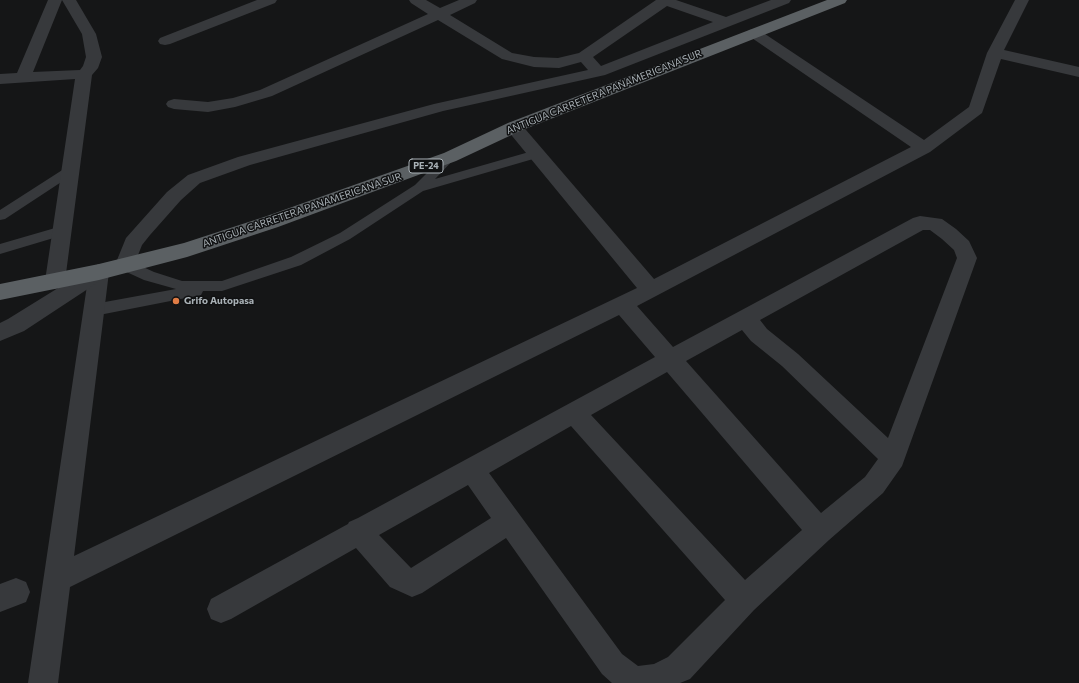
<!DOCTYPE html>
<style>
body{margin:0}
canvas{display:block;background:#151617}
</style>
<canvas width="1079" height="683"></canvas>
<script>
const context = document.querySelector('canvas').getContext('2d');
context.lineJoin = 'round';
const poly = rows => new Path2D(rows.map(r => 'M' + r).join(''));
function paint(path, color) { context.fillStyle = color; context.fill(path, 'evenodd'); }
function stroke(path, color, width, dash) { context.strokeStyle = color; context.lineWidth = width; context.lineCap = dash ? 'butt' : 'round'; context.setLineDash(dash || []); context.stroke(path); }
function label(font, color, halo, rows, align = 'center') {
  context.font = font + ' Commissioner,sans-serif'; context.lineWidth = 3; context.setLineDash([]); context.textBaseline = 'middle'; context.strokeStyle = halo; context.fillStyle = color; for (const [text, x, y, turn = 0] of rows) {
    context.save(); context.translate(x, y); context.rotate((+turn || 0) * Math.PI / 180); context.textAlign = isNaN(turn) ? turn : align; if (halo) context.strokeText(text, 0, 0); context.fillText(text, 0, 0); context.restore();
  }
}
paint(poly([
 [536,150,540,151,542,154,540,157,423,191,350,239,301,265,222,291,203,291,201,295,196,296,94,316,89,314,87,310,89,306,94,304,176,289,144,280,120,269,118,265,120,261,125,260,130,261,154,272,182,281,222,281,291,257,340,233,415,185,446,154,454,154,456,157,435,179,536,150],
 [71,166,75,167,77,170,75,173,5,219,0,220,0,210,67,167,71,166],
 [62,226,67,228,69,231,67,234,0,254,0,244,62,226]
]), '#37393c');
paint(poly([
 [48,0,62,0,33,72,80,70,83,66,86,57,82,34,62,0,76,0,96,34,102,57,98,68,92,75,65,281,62,286,55,289,48,286,45,281,75,79,0,84,0,74,17,73,48,0],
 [257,0,277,0,275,3,170,44,165,45,160,44,158,41,160,38,257,0],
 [409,0,426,0,440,8,459,0,477,0,475,3,450,15,512,53,534,57,558,58,579,53,656,0,676,0,726,17,771,0,791,0,789,3,605,75,443,111,250,165,200,183,181,200,150,235,142,245,132,270,125,272,118,270,115,265,126,238,167,192,188,175,238,157,434,104,588,70,581,62,559,68,534,67,502,59,438,20,272,96,235,107,208,112,174,109,168,107,166,104,168,101,174,99,208,102,233,98,260,90,428,14,411,3,409,0],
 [667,6,713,22,601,66,593,57,667,6],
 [1015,0,1029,0,1004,50,1079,67,1079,77,1001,59,982,113,930,152,637,306,673,347,913,218,920,216,942,219,956,229,969,241,977,258,902,466,883,493,829,540,754,610,690,679,680,683,612,683,602,674,506,538,422,593,412,597,390,587,356,548,231,619,221,623,211,619,207,609,211,599,348,524,349,522,358,518,655,357,619,315,70,587,58,683,28,683,89,272,92,267,99,264,106,267,109,272,74,556,637,288,508,131,506,127,508,123,514,122,520,123,654,279,911,147,749,36,747,33,749,30,754,29,759,30,924,140,969,107,987,53,1015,0],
 [923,230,930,230,942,239,954,250,957,258,888,438,798,354,767,329,760,320,923,230],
 [742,330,751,341,782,366,878,459,865,477,821,513,686,361,742,330],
 [667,372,802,530,745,580,591,415,667,372],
 [571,426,725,600,668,657,654,664,638,666,622,654,489,473,571,426],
 [468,485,491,518,411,568,379,535,468,485],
 [16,578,26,582,30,592,26,602,0,612,0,584,16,578]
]), '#37393c');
paint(poly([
 [99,264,106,267,109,272,106,277,24,331,0,341,0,323,8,319,92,267,99,264]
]), '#37393c');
paint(poly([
 [827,0,847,0,845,3,520,131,456,161,278,227,187,257,99,280,0,300,0,284,99,264,184,243,264,217,444,153,508,123,827,0]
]), '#5b6063');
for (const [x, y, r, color] of [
 [176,301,4,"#e07c45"]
]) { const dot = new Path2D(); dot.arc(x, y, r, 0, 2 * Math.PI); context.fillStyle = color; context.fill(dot); stroke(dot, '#101112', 1.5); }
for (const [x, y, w] of [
 [426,166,34]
]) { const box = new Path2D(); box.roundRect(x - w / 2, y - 7, w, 14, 3); context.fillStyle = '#101112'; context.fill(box); stroke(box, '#a9b1b6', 1); }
label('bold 9px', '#a9b1b6', null, [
 ["PE-24",426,166]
]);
label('10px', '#a9b1b6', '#101112', [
 ["ANTIGUA CARRETERA PANAMERICANA SUR",604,92,-22],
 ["ANTIGUA CARRETERA PANAMERICANA SUR",302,210,-19]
]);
label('bold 10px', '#a9b1b6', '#101112', [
 ["Grifo Autopasa",184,301]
], 'left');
</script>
